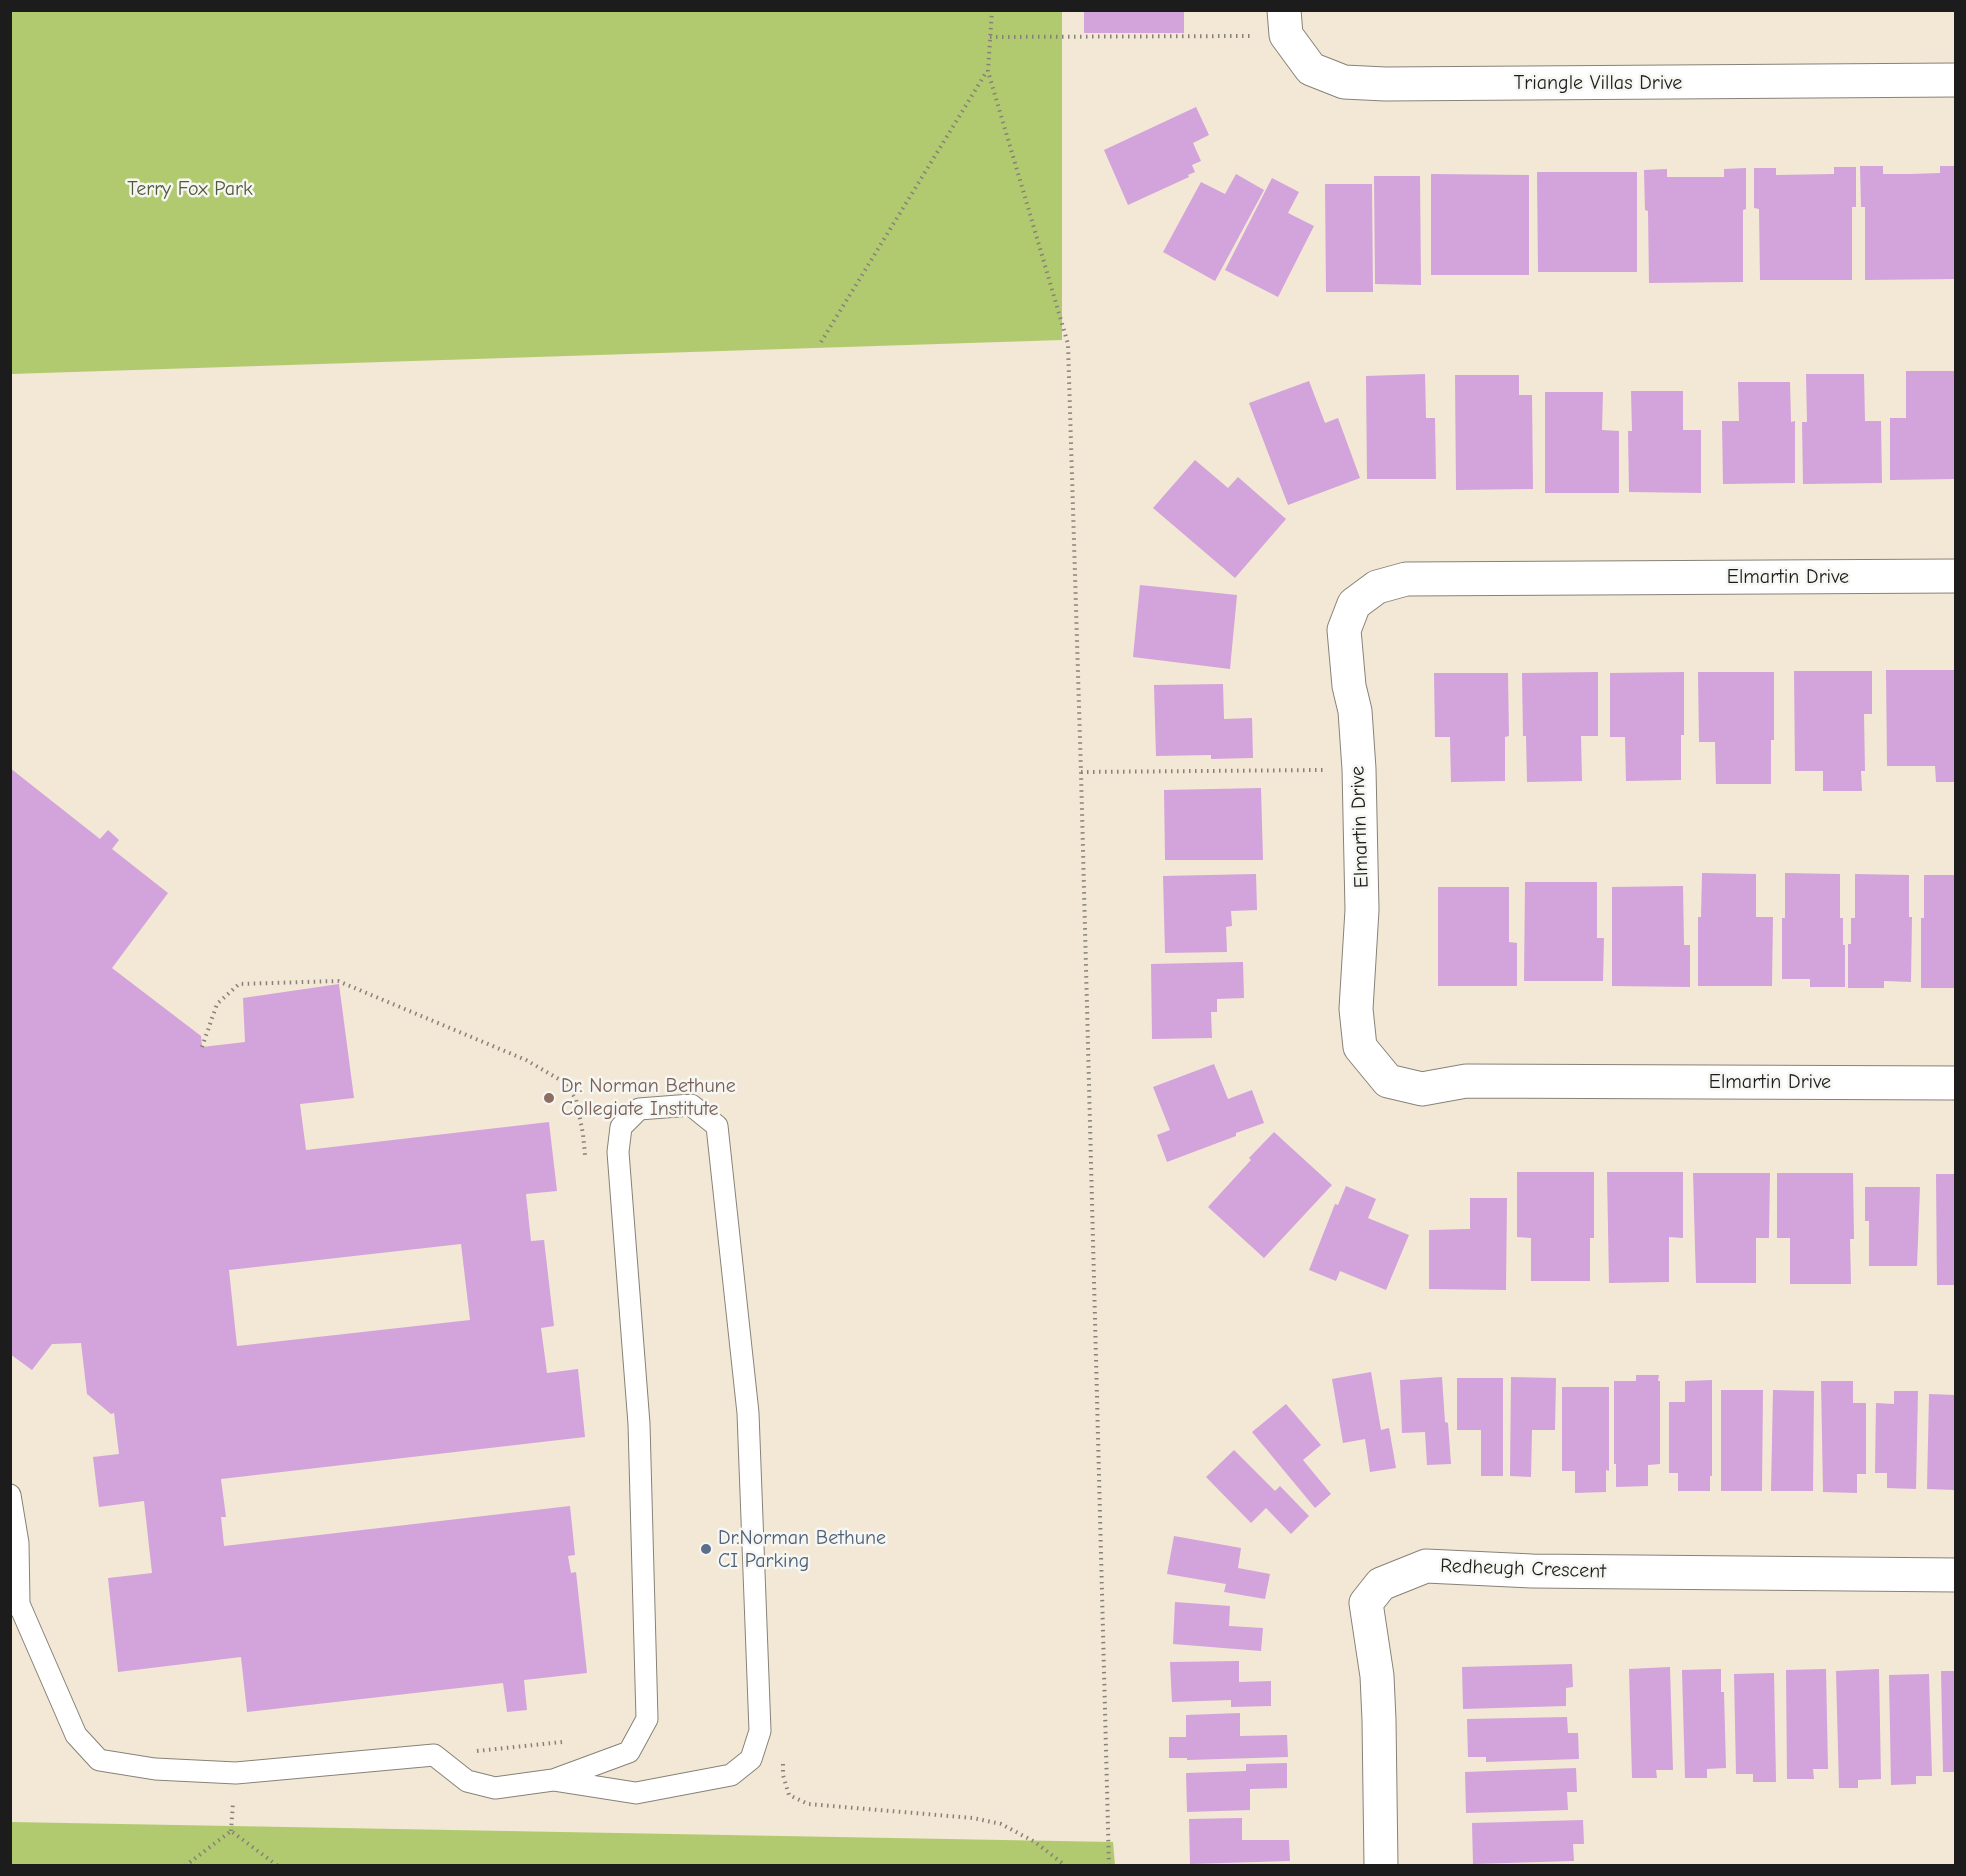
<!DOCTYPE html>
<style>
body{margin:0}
#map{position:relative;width:1966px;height:1876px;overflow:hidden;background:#f2e8d5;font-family:"Comic Neue",sans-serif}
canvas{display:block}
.frame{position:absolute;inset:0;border:12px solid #1c1c1c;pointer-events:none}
</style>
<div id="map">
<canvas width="1966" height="1876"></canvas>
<div class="frame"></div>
</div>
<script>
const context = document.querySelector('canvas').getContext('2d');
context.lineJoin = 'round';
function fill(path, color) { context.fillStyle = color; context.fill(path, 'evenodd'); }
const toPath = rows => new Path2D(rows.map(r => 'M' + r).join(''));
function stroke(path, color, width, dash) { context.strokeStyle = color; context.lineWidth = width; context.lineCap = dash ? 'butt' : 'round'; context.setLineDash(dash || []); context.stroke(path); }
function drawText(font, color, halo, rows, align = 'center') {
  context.font = font + ' "Comic Neue",sans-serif'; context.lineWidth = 5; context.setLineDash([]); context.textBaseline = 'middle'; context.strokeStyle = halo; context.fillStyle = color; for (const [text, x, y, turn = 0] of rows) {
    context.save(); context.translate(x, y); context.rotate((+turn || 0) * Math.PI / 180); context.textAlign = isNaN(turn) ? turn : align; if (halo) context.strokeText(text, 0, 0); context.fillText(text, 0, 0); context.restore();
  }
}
fill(toPath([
 [10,11,1062,11,1062,340,11,374],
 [11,1822,1113,1842,1115,1865,11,1866]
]), '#b2ca6f');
fill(toPath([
 [1084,10,1184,10,1184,33,1084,33],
 [1196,107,1209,135,1193,143,1201,161,1192,165,1195,172,1188,175,1189,177,1128,205,1104,150],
 [1860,166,1883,166,1883,174,1911,174,1940,173,1940,166,1956,166,1956,279,1865,280,1865,207,1861,207],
 [1834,167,1856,167,1856,207,1852,207,1852,280,1760,280,1759,209,1754,208,1754,168,1776,168,1776,175,1834,174],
 [1746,168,1746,209,1743,210,1743,282,1649,283,1648,211,1645,210,1644,170,1667,169,1667,177,1724,177,1724,169],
 [1537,172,1637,172,1637,272,1538,272],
 [1236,174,1264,190,1215,281,1163,252,1201,182,1225,194],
 [1431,174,1529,175,1529,275,1431,275],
 [1374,176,1420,176,1421,285,1375,284],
 [1272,178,1299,192,1288,213,1314,226,1278,297,1225,270],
 [1325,184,1372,184,1373,292,1326,292],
 [1906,371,1956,371,1956,479,1890,480,1890,418,1906,418],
 [1425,374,1426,418,1435,418,1436,479,1367,479,1366,376],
 [1806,374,1864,374,1865,421,1881,421,1882,483,1803,484,1802,422,1807,422],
 [1455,375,1519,375,1519,395,1532,395,1533,489,1456,490],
 [1309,381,1325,423,1338,418,1360,478,1288,505,1249,403],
 [1738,382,1790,382,1791,422,1795,421,1795,483,1723,484,1722,421,1739,421],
 [1631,391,1683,391,1683,430,1701,430,1701,493,1629,492,1628,431,1632,431],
 [1545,392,1603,392,1602,430,1619,431,1619,493,1545,493],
 [1195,460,1228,488,1238,477,1286,519,1235,578,1153,508],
 [1140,585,1237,595,1230,669,1133,657],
 [1886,670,1956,670,1956,782,1936,782,1935,766,1887,766],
 [1794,671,1872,671,1872,714,1864,714,1865,771,1861,771,1862,791,1823,791,1823,771,1795,771],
 [1598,672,1598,736,1581,736,1582,781,1527,782,1526,736,1523,736,1522,673],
 [1684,672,1684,735,1681,735,1681,780,1626,781,1625,737,1610,737,1610,673],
 [1698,672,1774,672,1774,740,1771,740,1771,784,1716,784,1715,742,1699,742],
 [1434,673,1508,673,1509,736,1505,737,1505,781,1451,782,1450,737,1435,737],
 [1223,684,1224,719,1252,718,1253,758,1211,759,1211,755,1156,756,1154,685],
 [10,768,100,839,108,830,119,840,112,849,168,893,112,968,201,1036,202,1047,245,1042,243,998,339,984,354,1098,300,1104,306,1150,549,1122,557,1191,526,1194,531,1241,544,1240,554,1326,541,1328,547,1373,578,1369,585,1437,221,1479,226,1517,221,1517,224,1546,570,1506,575,1555,568,1556,571,1573,576,1572,587,1673,524,1680,527,1710,507,1712,503,1683,247,1712,241,1657,118,1672,108,1578,152,1573,144,1501,99,1507,93,1457,119,1454,114,1413,111,1414,87,1394,81,1343,52,1344,32,1370,10,1354],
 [461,1244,470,1320,237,1346,229,1270],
 [1261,788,1263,860,1165,860,1164,790],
 [1702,873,1756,874,1756,917,1773,917,1772,986,1698,986,1698,917,1701,917],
 [1785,873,1840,874,1840,918,1843,918,1843,945,1845,945,1845,987,1810,987,1810,979,1782,979,1782,918,1785,918],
 [1256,874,1257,910,1231,911,1232,926,1226,927,1227,952,1165,953,1163,876],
 [1855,874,1909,875,1909,917,1912,917,1911,982,1884,981,1884,988,1848,988,1848,944,1851,944,1851,918,1855,918],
 [1924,875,1956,875,1956,988,1921,988,1921,918,1924,918],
 [1525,882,1597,882,1597,938,1604,938,1603,981,1524,981],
 [1683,886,1684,945,1690,945,1690,987,1612,986,1612,887],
 [1438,887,1509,887,1509,942,1517,943,1517,986,1438,986],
 [1243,962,1244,998,1217,999,1217,1012,1211,1012,1212,1038,1152,1039,1151,964],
 [1214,1064,1228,1099,1252,1090,1264,1123,1236,1133,1236,1136,1167,1162,1157,1135,1170,1130,1153,1087],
 [1274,1132,1332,1185,1264,1258,1208,1207,1251,1160,1249,1158],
 [1517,1172,1594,1172,1594,1238,1590,1238,1590,1281,1531,1281,1531,1238,1517,1237],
 [1607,1172,1683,1172,1683,1238,1669,1237,1669,1282,1609,1283],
 [1693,1173,1770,1173,1769,1238,1756,1238,1756,1283,1696,1283],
 [1777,1173,1853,1173,1854,1239,1850,1239,1851,1284,1790,1284,1790,1238,1777,1238],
 [1936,1174,1956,1174,1956,1285,1937,1285],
 [1346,1186,1376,1199,1368,1218,1409,1235,1386,1290,1340,1271,1336,1281,1309,1270,1335,1204,1338,1205],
 [1865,1187,1920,1187,1917,1266,1869,1266,1869,1221,1865,1221],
 [1470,1198,1507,1198,1506,1290,1429,1289,1429,1230,1470,1229],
 [1371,1372,1381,1430,1389,1428,1396,1468,1370,1472,1365,1439,1343,1443,1332,1379],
 [1636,1375,1659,1375,1658,1381,1660,1381,1660,1464,1648,1465,1648,1486,1616,1487,1616,1464,1614,1464,1614,1381,1636,1381],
 [1442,1377,1445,1422,1448,1423,1451,1464,1427,1465,1425,1432,1402,1433,1400,1380],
 [1511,1377,1556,1378,1555,1430,1532,1430,1531,1477,1510,1476],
 [1457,1378,1503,1378,1503,1476,1481,1476,1481,1430,1457,1430],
 [1712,1380,1712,1476,1710,1476,1710,1491,1678,1491,1678,1473,1669,1473,1669,1402,1685,1402,1685,1381],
 [1821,1381,1853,1381,1853,1403,1866,1403,1866,1474,1857,1474,1857,1493,1823,1492],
 [1562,1387,1609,1387,1609,1471,1606,1470,1606,1492,1575,1493,1575,1471,1562,1471],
 [1721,1390,1763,1390,1762,1491,1721,1491],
 [1773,1390,1814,1391,1813,1491,1771,1491],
 [1894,1391,1918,1391,1916,1489,1887,1488,1887,1473,1875,1473,1876,1403,1894,1404],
 [1929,1394,1956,1395,1956,1490,1927,1489],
 [1286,1404,1321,1445,1303,1460,1331,1494,1315,1508,1252,1432],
 [1234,1450,1275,1491,1280,1486,1309,1516,1291,1534,1266,1508,1251,1523,1206,1477],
 [1174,1536,1241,1548,1238,1568,1270,1574,1265,1599,1224,1592,1226,1584,1167,1574],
 [1175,1602,1230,1606,1229,1626,1263,1628,1261,1651,1173,1644],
 [1239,1661,1239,1682,1271,1681,1271,1706,1231,1707,1231,1700,1172,1702,1170,1662],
 [1572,1664,1573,1687,1566,1688,1566,1706,1463,1709,1462,1667],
 [1670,1667,1673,1770,1656,1770,1657,1778,1632,1778,1629,1669],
 [1721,1669,1721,1692,1724,1692,1726,1768,1707,1769,1707,1778,1685,1778,1682,1670],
 [1826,1669,1828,1769,1813,1769,1814,1779,1787,1779,1786,1670],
 [1879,1669,1881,1779,1858,1780,1858,1788,1839,1788,1836,1671],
 [1941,1671,1956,1671,1956,1772,1943,1772],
 [1774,1673,1776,1782,1753,1782,1753,1774,1736,1774,1734,1674],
 [1929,1674,1932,1776,1916,1776,1916,1784,1891,1785,1889,1675],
 [1240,1713,1240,1736,1287,1735,1288,1757,1187,1760,1187,1758,1169,1758,1169,1737,1186,1737,1186,1715],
 [1567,1717,1568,1733,1578,1733,1579,1759,1486,1762,1486,1757,1468,1757,1467,1719],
 [1287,1763,1287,1788,1250,1789,1250,1810,1187,1812,1186,1773,1246,1771,1246,1764],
 [1576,1768,1577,1792,1567,1792,1568,1810,1466,1813,1465,1772],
 [1242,1818,1242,1840,1289,1840,1290,1861,1190,1864,1189,1819],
 [1583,1820,1584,1844,1573,1844,1574,1861,1473,1864,1472,1823]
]), '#d3a3db');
const service = toPath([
 [691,1105,717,1126,748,1413,760,1731,751,1759,731,1775,636,1793,553,1780,629,1752,647,1719,639,1424,618,1152,621,1127,639,1109,691,1105],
 [10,1495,18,1543,19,1604,10,1605],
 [19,1604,76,1735,99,1760,155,1769,236,1773,434,1755,467,1781,495,1788,553,1780]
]);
const minor = toPath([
 [1284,10,1286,35,1311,69,1344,82,1385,84,1956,80],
 [1956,576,1406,579,1377,587,1354,604,1344,630,1349,686,1355,711,1359,769,1362,910,1356,1009,1360,1047,1388,1081,1422,1089,1466,1081,1956,1083],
 [1381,1866,1379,1720,1377,1676,1366,1603,1381,1584,1426,1566,1532,1571,1956,1575]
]);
stroke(service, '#878278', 23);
stroke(minor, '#878278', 35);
stroke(toPath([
 [992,10,988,71,1068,344,1081,772,1109,1866],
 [990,37,1250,36],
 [821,342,987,71],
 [1081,772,1323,770],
 [202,1047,217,1004,239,984,338,981,526,1060,564,1082,576,1099,583,1134,585,1155],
 [477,1751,562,1742],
 [783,1764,783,1775,789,1795,808,1804,973,1818,1001,1824,1035,1842,1066,1866],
 [231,1831,233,1802],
 [185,1866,231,1831,278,1866]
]), '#878278', 4, [1.5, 4.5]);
stroke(service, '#fff', 21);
stroke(minor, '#fff', 33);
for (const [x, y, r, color] of [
 [549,1098,6,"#8d6e63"],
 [706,1549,6,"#5c6f8a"]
]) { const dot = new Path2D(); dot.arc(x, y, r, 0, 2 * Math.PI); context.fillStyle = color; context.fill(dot); stroke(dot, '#f6f6f2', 2); }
drawText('20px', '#1c1c1c', '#f6f6f2', [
 ["Triangle Villas Drive",1598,83],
 ["Elmartin Drive",1788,577],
 ["Elmartin Drive",1360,827,-92],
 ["Elmartin Drive",1770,1082],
 ["Redheugh Crescent",1523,1569,2]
]);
drawText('20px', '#505939', '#f6f6f2', [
 ["Terry Fox Park",190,189]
]);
drawText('20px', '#785e54', '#f6f6f2', [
 ["Dr. Norman Bethune",561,1086],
 ["Collegiate Institute",561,1109]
], 'left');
drawText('20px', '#4e5e75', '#f6f6f2', [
 ["Dr.Norman Bethune",718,1538],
 ["CI Parking",718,1561]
], 'left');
</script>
